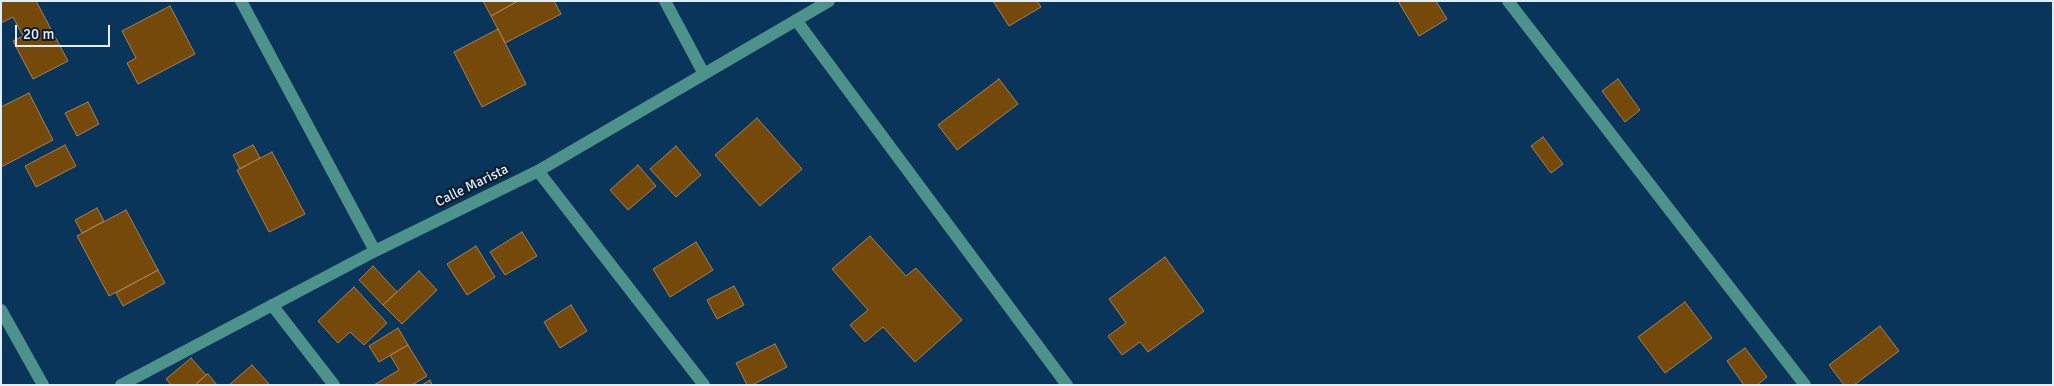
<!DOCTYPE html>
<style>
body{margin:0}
#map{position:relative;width:2054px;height:386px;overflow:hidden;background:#09355a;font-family:Signika,sans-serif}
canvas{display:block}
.frame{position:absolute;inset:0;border:2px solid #e0edfb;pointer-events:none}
.scale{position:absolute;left:15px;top:25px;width:95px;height:22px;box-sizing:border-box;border:2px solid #e0edfb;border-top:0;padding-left:6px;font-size:15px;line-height:18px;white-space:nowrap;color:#e0edfb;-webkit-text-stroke:4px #0b1c2d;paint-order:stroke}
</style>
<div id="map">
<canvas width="2054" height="386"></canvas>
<div class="frame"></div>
<div class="scale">20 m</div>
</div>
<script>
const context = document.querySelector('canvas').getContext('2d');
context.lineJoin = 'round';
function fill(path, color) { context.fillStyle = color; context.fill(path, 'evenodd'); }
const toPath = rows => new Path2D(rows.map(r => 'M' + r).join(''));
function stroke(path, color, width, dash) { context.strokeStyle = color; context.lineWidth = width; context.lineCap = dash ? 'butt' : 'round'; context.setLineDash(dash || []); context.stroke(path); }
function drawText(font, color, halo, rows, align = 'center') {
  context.font = font + ' Signika,sans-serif'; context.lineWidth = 4.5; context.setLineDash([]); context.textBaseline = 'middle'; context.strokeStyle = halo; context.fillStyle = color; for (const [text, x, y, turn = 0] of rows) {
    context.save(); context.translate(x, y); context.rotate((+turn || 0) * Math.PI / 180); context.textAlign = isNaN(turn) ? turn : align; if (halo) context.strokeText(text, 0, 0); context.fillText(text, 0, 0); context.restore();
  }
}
const building = toPath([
 [1,1,36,1,68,61,33,79,13,41,23,36,13,17,1,23,1,1],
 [483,1,518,1,491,16,483,1],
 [518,1,554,1,561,14,505,43,491,16,518,1],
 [993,1,1037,1,1041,7,1009,26,993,1],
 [1398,1,1436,1,1447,19,1419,36,1398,1],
 [170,6,195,54,138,84,127,63,136,58,122,31,170,6],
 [498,29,526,84,482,107,454,52,498,29],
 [999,79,1018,104,957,150,938,125,999,79],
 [1618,79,1640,110,1625,122,1602,91,1618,79],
 [29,93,53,140,1,167,1,107,29,93],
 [88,102,99,124,77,136,65,113,88,102],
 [757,118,802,169,760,206,715,155,757,118],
 [1543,137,1563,164,1551,173,1531,146,1543,137],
 [65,145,76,166,36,187,25,166,65,145],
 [253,145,260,158,240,169,233,155,253,145],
 [676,146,701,175,676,197,650,169,676,146],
 [272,152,305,214,269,232,237,170,272,152],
 [638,165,656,186,628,210,610,190,638,165],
 [97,208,104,221,82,233,75,220,97,208],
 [126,210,158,270,109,296,77,236,126,210],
 [522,232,537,256,505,275,490,252,522,232],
 [870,236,906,276,916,268,962,320,915,362,883,327,865,342,850,325,868,310,832,269,870,236],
 [696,242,713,270,670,297,653,269,696,242],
 [476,246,495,277,467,295,447,264,476,246],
 [1165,257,1204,311,1148,352,1140,342,1122,355,1108,336,1126,323,1109,299,1165,257],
 [373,266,397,292,383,305,359,280,373,266],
 [158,270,165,283,123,306,116,293,158,270],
 [419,271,437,290,402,324,383,305,419,271],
 [734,286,744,305,717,319,707,300,734,286],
 [354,287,387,323,364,345,350,332,338,343,318,321,354,287],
 [1685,302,1712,338,1665,373,1638,337,1685,302],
 [571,305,587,331,560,348,544,322,571,305],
 [1880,326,1899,351,1854,385,1844,385,1829,365,1880,326],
 [398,328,408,345,379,362,369,346,398,328],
 [775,344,787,367,752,385,747,385,736,363,775,344],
 [408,345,427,376,412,385,374,385,399,370,390,355,408,345],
 [1745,348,1767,377,1757,385,1744,385,1727,361,1745,348],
 [191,358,206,375,195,385,171,385,166,379,191,358],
 [252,365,270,385,229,385,252,365],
 [208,374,217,385,195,385,206,375,208,374],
 [430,380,432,385,422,385,430,380]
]);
fill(building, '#754909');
stroke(building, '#aa8153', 1);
stroke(toPath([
 [241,1,375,251],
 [665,1,704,74],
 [1508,1,1805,385],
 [796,20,1067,385],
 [538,171,704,385],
 [272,305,334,385],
 [1,310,43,385],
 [121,385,375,251,538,171,829,1]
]), '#4e928c', 12);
drawText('14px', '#e0edfb', '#0b1c2d', [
 ["Calle Marista",472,186,-26]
]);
</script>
